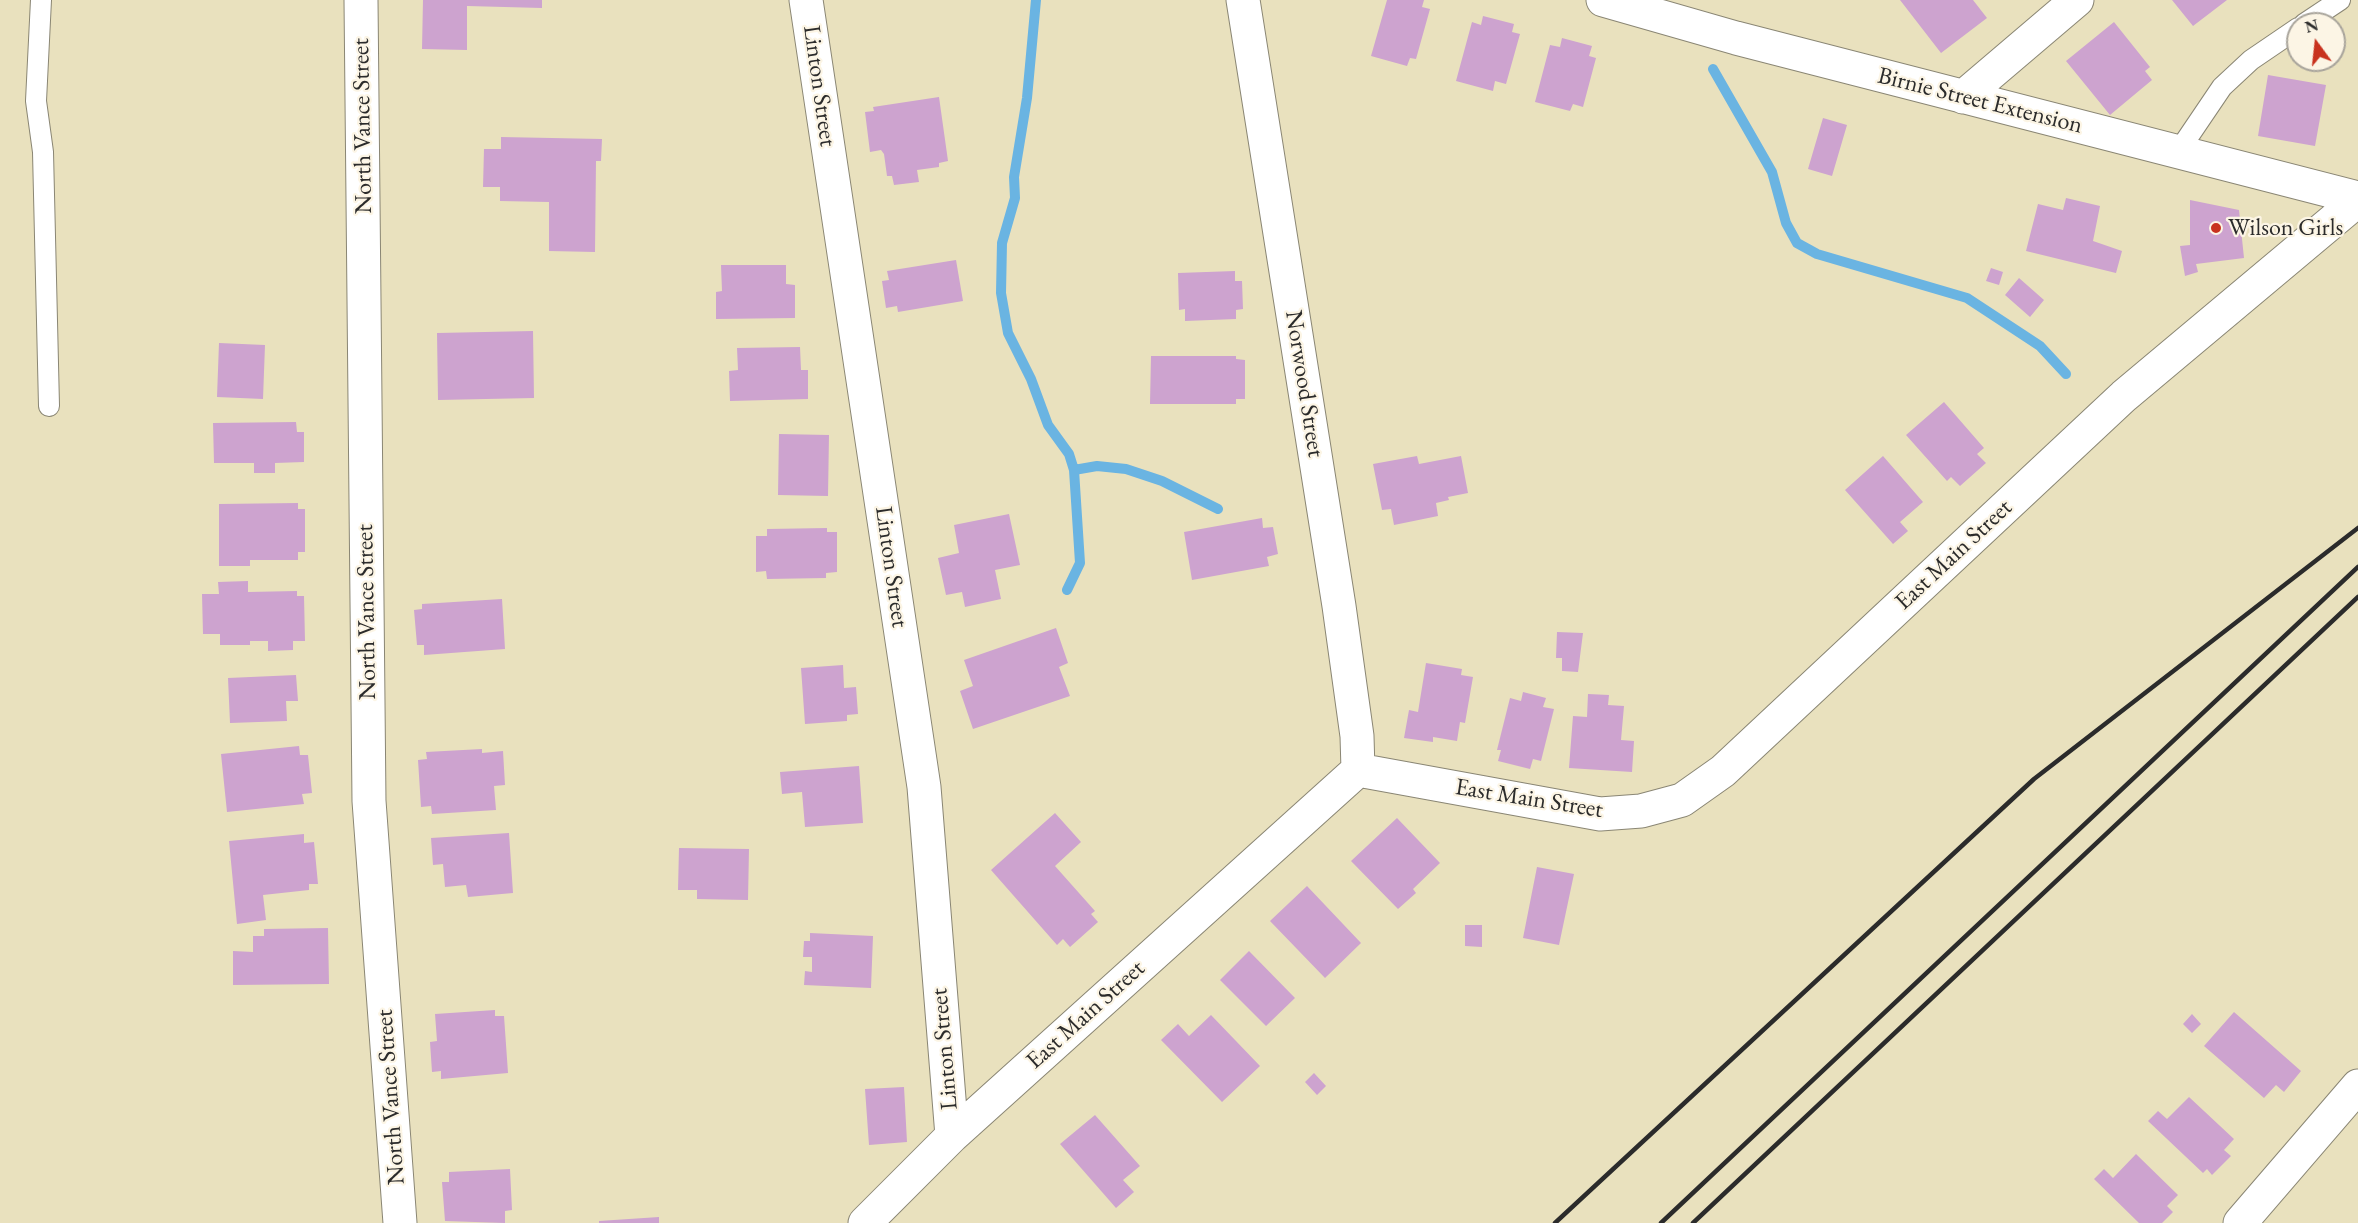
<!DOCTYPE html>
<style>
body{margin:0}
#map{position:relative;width:2358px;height:1223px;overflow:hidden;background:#e9e1be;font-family:"EB Garamond",serif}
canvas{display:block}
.north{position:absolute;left:2286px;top:12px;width:60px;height:60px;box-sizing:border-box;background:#fcf5e5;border:2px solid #a8a49b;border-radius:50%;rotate:345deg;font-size:16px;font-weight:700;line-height:24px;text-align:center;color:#2b2b2b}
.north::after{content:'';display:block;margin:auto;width:21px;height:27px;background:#c8321e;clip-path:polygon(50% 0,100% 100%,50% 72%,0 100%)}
</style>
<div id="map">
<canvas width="2358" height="1223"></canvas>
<div class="north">N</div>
</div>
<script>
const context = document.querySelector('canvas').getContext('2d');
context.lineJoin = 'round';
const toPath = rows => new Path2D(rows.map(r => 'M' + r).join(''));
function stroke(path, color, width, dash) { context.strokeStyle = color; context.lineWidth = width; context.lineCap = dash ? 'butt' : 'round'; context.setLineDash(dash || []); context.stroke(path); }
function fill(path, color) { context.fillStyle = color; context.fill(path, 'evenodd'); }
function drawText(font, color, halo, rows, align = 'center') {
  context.font = font + ' "EB Garamond",serif'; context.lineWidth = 4.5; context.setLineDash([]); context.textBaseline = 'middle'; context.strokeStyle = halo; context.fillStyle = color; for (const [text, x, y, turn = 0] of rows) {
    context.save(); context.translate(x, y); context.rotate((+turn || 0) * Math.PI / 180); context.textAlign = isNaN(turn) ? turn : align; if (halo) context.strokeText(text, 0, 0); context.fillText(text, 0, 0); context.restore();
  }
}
stroke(toPath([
 [1036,0,1027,98,1014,177,1015,198,1002,243,1001,293,1008,333,1031,379,1048,425,1069,454,1074,470,1080,563,1067,590],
 [1713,69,1772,172,1786,223,1797,243,1817,254,1967,298,2040,346,2066,374],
 [1074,470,1097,466,1126,469,1162,481,1218,509]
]), '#6ab4e2', 10);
fill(toPath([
 [423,0,542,0,542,8,467,6,467,50,422,49],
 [1387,0,1424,0,1422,7,1430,9,1416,59,1410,58,1407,66,1371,56],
 [1900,0,1973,0,1987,18,1941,53],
 [2172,0,2227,0,2193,26],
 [1483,16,1514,24,1512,32,1520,34,1506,84,1495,81,1493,91,1456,81,1472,22,1481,25],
 [2114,22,2150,67,2145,71,2152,80,2110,115,2066,61],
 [1562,38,1592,46,1589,56,1596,58,1583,107,1573,104,1570,111,1535,102,1550,45,1560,47],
 [2268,75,2326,85,2315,146,2258,136],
 [939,97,948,161,939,163,939,167,917,170,919,182,894,185,892,176,887,176,884,154,881,150,870,152,865,112,874,111,873,107],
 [1823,118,1847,125,1832,176,1808,169],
 [501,137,602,139,601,161,596,161,595,252,549,251,549,202,500,201,500,187,483,187,484,149,501,149],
 [2066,198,2100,206,2093,241,2122,251,2116,273,2026,251,2038,204,2063,210],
 [2190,200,2239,210,2244,258,2196,264,2198,272,2185,276,2180,246,2190,245],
 [956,260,963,301,898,312,897,306,886,308,882,281,889,280,887,271],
 [721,265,786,265,786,284,795,285,795,318,716,319,716,292,722,291],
 [1991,268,2003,272,1999,285,1986,281],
 [1235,271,1235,281,1242,281,1243,309,1236,310,1236,319,1185,321,1185,309,1179,310,1178,273],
 [2019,278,2044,300,2030,317,2005,295],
 [533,331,534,398,438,400,437,333],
 [219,343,265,345,263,399,217,397],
 [800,347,801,370,808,370,808,399,730,401,729,371,738,370,737,348],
 [1151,356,1236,356,1236,359,1245,360,1245,399,1236,399,1236,404,1150,404],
 [1944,402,1984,448,1977,454,1986,463,1960,486,1951,477,1947,481,1906,435],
 [296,422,297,432,304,432,304,462,275,463,275,473,254,473,254,463,214,463,213,423],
 [779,434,829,435,828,496,778,495],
 [1417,456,1419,464,1461,456,1468,493,1448,497,1449,500,1436,503,1438,516,1394,525,1391,509,1382,510,1373,464],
 [1883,456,1923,502,1900,522,1908,531,1893,544,1845,490],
 [298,503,298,509,305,509,305,552,298,552,298,560,250,560,250,566,219,566,219,504],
 [1009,514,1020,565,995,570,1001,599,965,607,962,592,946,595,938,558,959,553,954,525],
 [1262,518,1263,528,1273,527,1278,554,1267,557,1269,566,1192,580,1184,532],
 [827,528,827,532,837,532,837,572,826,573,826,578,767,579,766,571,756,572,756,536,767,536,767,529],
 [248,581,248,592,297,591,297,596,304,596,305,641,293,641,293,650,268,651,268,641,250,641,250,645,220,645,220,634,203,634,202,594,219,594,218,582],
 [502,599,505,649,424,655,424,645,417,645,414,610,422,609,422,604],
 [1056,628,1068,663,1059,667,1070,696,973,729,960,691,973,686,964,660],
 [1557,632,1583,633,1578,672,1562,671,1562,658,1556,658],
 [1426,663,1462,669,1461,675,1473,677,1465,723,1460,722,1457,741,1433,737,1433,742,1404,738,1409,710,1418,712],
 [843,665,844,688,856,687,858,714,847,715,847,721,805,724,801,668],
 [296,675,298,701,286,701,287,721,230,723,228,678],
 [1523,692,1546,698,1543,707,1554,709,1541,761,1533,759,1530,769,1498,761,1501,750,1497,750,1510,698,1521,701],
 [1588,694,1609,695,1608,705,1624,706,1621,740,1634,741,1632,772,1569,768,1573,716,1587,717],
 [299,746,300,755,308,755,312,793,302,794,304,804,227,812,221,754],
 [482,749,482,753,503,751,505,785,494,786,496,810,432,814,431,806,421,807,418,760,427,759,426,752],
 [859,766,863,823,805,827,802,792,782,794,780,772],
 [1055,813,1081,842,1055,866,1095,911,1091,914,1098,922,1070,947,1063,939,1057,945,991,870],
 [1397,818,1440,863,1413,889,1416,893,1398,909,1351,861],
 [509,833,513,893,468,897,466,885,445,887,443,864,433,865,431,838],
 [304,834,304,843,314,842,318,884,309,884,309,890,263,895,266,920,237,924,229,841],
 [679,848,749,849,748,900,697,899,697,890,678,890],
 [1537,867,1574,874,1559,945,1523,938],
 [1307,886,1361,943,1325,978,1270,921],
 [1465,925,1482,925,1482,947,1465,946],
 [328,928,329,984,233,985,233,951,253,952,253,936,264,936,264,929],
 [810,933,873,936,871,988,804,985,805,971,812,972,812,957,803,957,804,941,810,941],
 [1249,951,1295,998,1266,1026,1220,980],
 [495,1010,495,1016,504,1016,508,1073,441,1079,441,1071,432,1072,430,1042,437,1041,435,1014],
 [2234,1012,2301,1071,2284,1092,2276,1085,2264,1098,2204,1046],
 [2192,1014,2201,1024,2192,1033,2183,1024],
 [1211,1015,1260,1066,1222,1102,1161,1040,1178,1024,1189,1036],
 [1314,1073,1326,1086,1317,1095,1305,1082],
 [904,1087,907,1142,869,1145,865,1089],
 [2189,1097,2234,1139,2224,1150,2231,1156,2212,1175,2207,1169,2203,1173,2148,1121,2158,1111,2167,1119],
 [1095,1115,1140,1166,1123,1180,1134,1192,1116,1208,1060,1144],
 [2136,1154,2178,1195,2167,1206,2173,1212,2162,1223,2139,1223,2094,1179,2104,1169,2113,1178],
 [510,1169,512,1210,505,1211,505,1223,445,1221,442,1182,449,1182,449,1172],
 [659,1217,659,1223,599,1223,599,1221]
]), '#cda3cf');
const service = toPath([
 [41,0,36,101,43,152,49,406],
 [2304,24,2340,0],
 [2178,152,2222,87,2251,60,2298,28]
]);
const minor = toPath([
 [361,0,369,801,400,1223],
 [806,0,924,787,952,1136],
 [1243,0,1339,606,1357,736,1358,770],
 [1603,0,1736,38,2358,198],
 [1963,97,2077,0],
 [865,1223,952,1136,1358,770,1600,814,1641,811,1682,800,1723,771,2124,396,2358,200],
 [2240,1223,2358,1086]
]);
stroke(service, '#8a8674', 22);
stroke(minor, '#8a8674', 35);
stroke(service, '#fff', 20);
stroke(minor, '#fff', 33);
stroke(toPath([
 [1555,1223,2034,779,2358,528],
 [1661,1223,2358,567],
 [1693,1223,2358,597]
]), '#2b2b2b', 4.5);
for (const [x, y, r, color] of [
 [2216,228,6,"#c8321e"]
]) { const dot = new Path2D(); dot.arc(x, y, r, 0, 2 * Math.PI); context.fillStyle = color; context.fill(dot); stroke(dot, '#fcf5e5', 2); }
drawText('24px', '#2b2b2b', '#fcf5e5', [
 ["Linton Street",819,86,82],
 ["Birnie Street Extension",1980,101,14],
 ["North Vance Street",363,126,-91],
 ["Norwood Street",1304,384,81],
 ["East Main Street",1954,555,-43],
 ["Linton Street",891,567,82],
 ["North Vance Street",367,612,-91],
 ["East Main Street",1529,799,9],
 ["East Main Street",1086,1015,-42],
 ["Linton Street",945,1049,-95],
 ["North Vance Street",391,1097,-94]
]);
drawText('24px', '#2b2b2b', '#fcf5e5', [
 ["Wilson Girls",2228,228]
], 'left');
</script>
